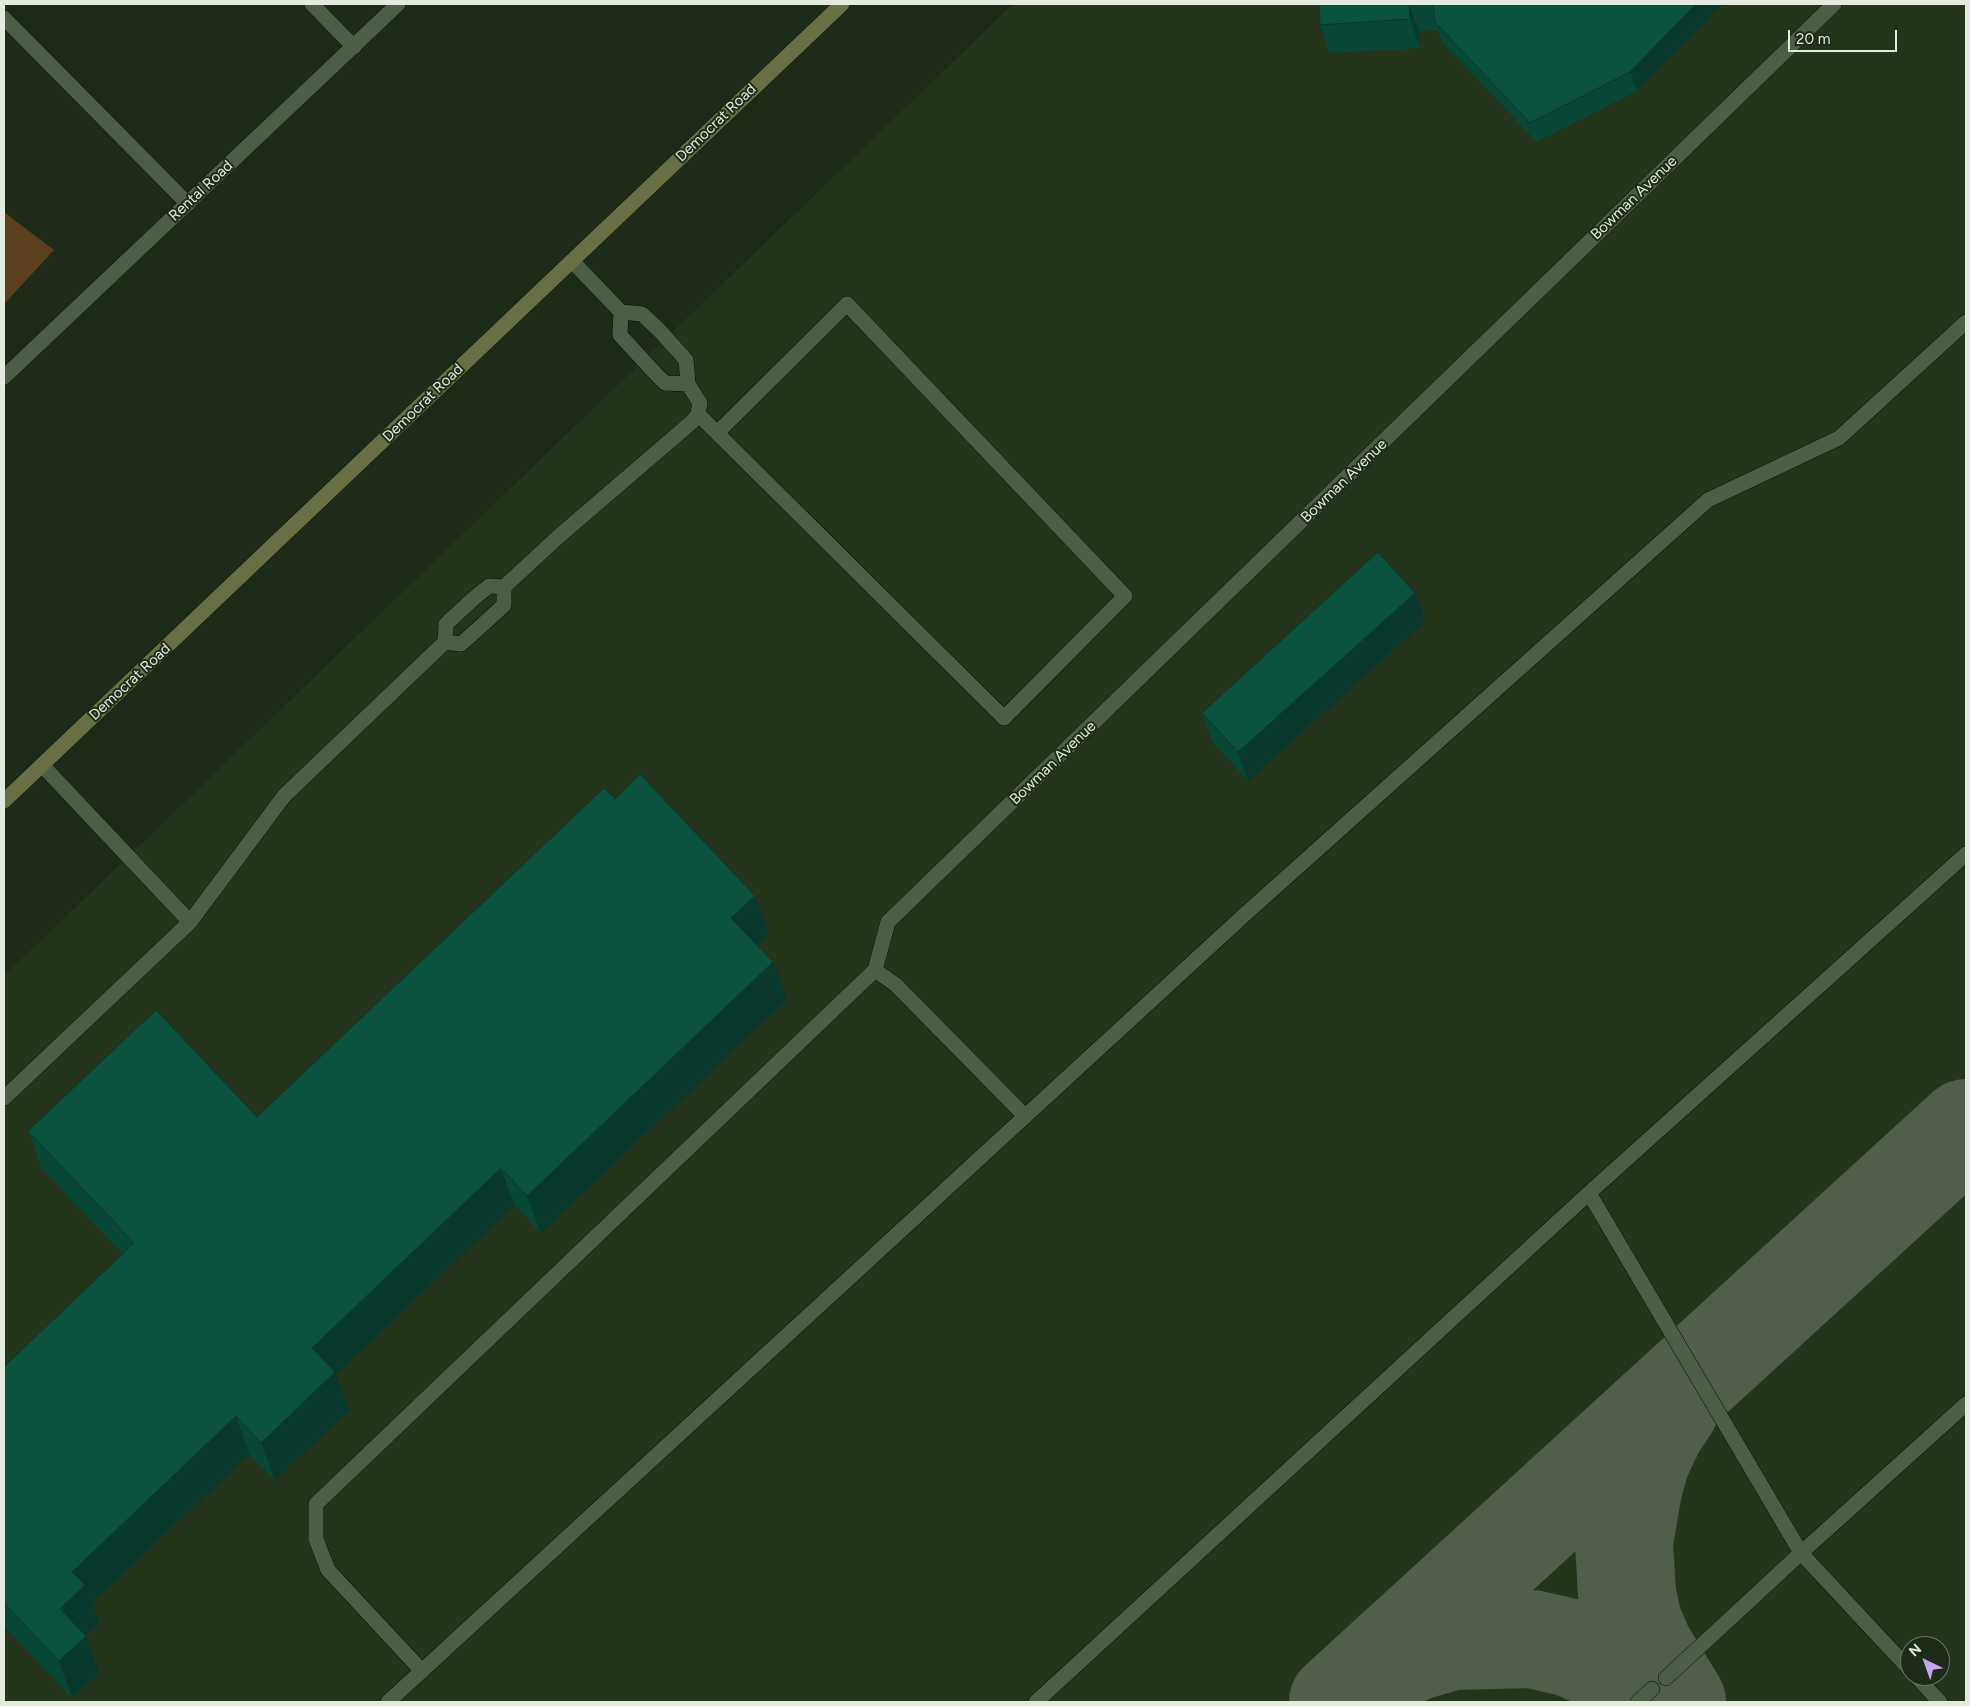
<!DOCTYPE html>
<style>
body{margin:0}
#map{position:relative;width:1970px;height:1706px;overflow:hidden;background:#1d2b18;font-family:Figtree,sans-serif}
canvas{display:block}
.frame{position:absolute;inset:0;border:5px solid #e2ebde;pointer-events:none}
.north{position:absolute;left:1900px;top:1636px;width:50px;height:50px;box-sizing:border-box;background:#1d2b18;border:1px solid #6c7867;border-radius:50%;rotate:318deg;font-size:14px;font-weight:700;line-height:20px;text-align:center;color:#e2ebde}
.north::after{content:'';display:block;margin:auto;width:18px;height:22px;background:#c7a6f0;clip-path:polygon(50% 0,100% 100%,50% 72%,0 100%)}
.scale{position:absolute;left:1788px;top:30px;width:109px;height:22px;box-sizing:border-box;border:2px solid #e2ebde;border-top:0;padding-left:6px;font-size:15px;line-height:18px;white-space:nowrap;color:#e2ebde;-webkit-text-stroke:4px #1d2b18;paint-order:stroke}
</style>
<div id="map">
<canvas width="1970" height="1706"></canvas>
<div class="frame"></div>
<div class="north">N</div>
<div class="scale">20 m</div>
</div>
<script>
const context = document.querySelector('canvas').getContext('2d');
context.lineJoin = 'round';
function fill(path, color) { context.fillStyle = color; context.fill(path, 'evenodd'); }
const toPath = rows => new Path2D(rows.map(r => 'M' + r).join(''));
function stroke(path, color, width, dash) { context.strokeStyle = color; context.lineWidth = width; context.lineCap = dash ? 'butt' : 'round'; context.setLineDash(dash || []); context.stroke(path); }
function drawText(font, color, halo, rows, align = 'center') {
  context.font = font + ' Figtree,sans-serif'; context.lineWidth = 4; context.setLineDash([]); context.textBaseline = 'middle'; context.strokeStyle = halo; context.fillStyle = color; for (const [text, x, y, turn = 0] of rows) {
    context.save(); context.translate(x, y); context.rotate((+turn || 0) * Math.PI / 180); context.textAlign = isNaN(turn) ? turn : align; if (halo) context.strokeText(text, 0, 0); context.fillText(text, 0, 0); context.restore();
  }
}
fill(toPath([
 [1013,4,1966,4,1966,1702,4,1702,4,976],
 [1910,1646,1940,1646,1940,1676,1910,1676]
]), '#24351c');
fill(toPath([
 [4,212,54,250,4,304]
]), '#5c3f1c');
stroke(toPath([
 [1670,1407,1656,1428,1641,1460,1633,1489,1624,1542,1627,1594,1633,1622,1645,1650,1677,1702],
 [1378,1669,1414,1652,1452,1641,1532,1639,1571,1648,1609,1664,1646,1684,1673,1702],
 [1338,1702,1966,1128]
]), '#515e4c', 98);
const lane = toPath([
 [312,4,354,47],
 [4,18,188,204],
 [572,261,621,312,642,314,660,331,686,360,688,384,665,383,654,372,620,335,621,312],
 [698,414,717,433,1004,718,1125,596,847,304,717,433],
 [504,587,504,605,479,628,461,644,445,642,446,624,473,599,489,586,504,587,558,537,693,421,698,414,700,403,688,384],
 [190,922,284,796,445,642],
 [875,970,888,922,1834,4],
 [4,1098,190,922,42,765],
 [1589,1193,1966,854],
 [1910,1670,1801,1553,1966,1404],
 [422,1671,328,1570,316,1539,316,1504,875,970,896,985,1025,1116],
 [1916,1676,1940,1702],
 [388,1702,1242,917,1708,500,1839,438,1966,322],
 [1036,1702,1589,1193,1801,1553,1666,1678],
 [1638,1702,1652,1689]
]);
const street = toPath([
 [4,377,398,4]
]);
const secondary = toPath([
 [4,801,842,4]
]);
stroke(lane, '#071303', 16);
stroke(street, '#071303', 16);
stroke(secondary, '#071303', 16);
stroke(lane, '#4e5d47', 15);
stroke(street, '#4e5d47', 15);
stroke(secondary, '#686f44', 15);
fill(toPath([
 [1319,4,1722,4,1637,91,1537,142,1442,42,1437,30,1419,31,1420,48,1330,53,1320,25],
 [1415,593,1425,621,1248,781,1212,741,1202,713],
 [615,799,755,896,769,933,757,944,787,999,541,1233,514,1205,336,1375,349,1410,275,1480,249,1454,92,1603,99,1622,85,1636,99,1673,72,1698,4,1626,4,1367,123,1254,42,1169,28,1131,257,1117]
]), '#094736');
fill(toPath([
 [1409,4,1419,31,1420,48,1410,19],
 [1696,4,1722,4,1637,91,1630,72],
 [1415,593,1425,621,1248,781,1238,752],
 [755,896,769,933,745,955,731,918],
 [773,962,787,999,541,1233,527,1196],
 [501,1168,514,1205,336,1375,349,1410,275,1480,261,1443,312,1348],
 [236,1416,249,1454,92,1603,99,1622,74,1646,60,1609,72,1572],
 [86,1636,99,1673,72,1698,59,1661]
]), '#08392c');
const building = toPath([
 [1319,4,1409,4,1410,19,1320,25,1319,4],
 [1433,4,1696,4,1630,72,1530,123,1435,22,1433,4],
 [1378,552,1415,593,1238,752,1202,713,1378,552],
 [640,774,755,896,731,918,773,962,527,1196,501,1168,312,1348,335,1372,261,1443,236,1416,72,1572,85,1585,60,1609,86,1636,59,1661,4,1603,4,1367,134,1243,28,1131,156,1010,257,1117,604,788,615,799,640,774]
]);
fill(building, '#0b523f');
stroke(building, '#08392c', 1);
drawText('15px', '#e2ebde', '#1d2b18', [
 ["Democrat Road",716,123,-44],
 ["Rental Road",201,191,-43],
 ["Bowman Avenue",1634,198,-44],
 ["Democrat Road",423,403,-44],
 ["Bowman Avenue",1344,481,-44],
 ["Democrat Road",130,682,-43],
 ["Bowman Avenue",1053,763,-44]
]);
</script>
